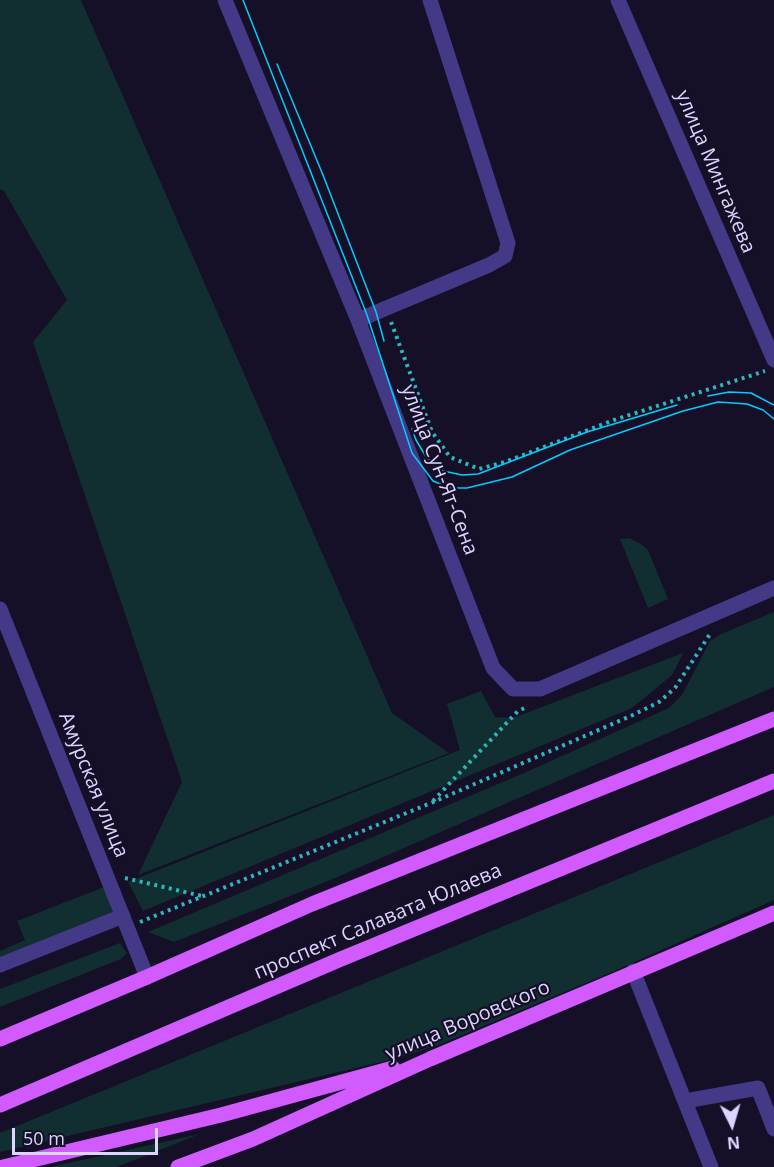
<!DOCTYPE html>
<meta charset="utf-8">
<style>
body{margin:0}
#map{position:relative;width:774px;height:1167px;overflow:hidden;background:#150f27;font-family:"Open Sans",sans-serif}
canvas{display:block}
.north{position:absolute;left:702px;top:1095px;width:60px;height:60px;-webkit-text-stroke:4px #150f27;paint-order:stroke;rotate:175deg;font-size:16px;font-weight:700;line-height:24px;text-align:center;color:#ddd4ff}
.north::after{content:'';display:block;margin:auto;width:21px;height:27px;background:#ddd4ff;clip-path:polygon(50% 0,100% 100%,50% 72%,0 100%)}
.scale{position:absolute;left:12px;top:1128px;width:146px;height:27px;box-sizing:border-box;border:3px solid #ddd4ff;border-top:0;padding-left:8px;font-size:18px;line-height:21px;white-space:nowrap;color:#ddd4ff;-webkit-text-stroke:4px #150f27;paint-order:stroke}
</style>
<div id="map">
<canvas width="774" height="1167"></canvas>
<div class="north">N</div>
<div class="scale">50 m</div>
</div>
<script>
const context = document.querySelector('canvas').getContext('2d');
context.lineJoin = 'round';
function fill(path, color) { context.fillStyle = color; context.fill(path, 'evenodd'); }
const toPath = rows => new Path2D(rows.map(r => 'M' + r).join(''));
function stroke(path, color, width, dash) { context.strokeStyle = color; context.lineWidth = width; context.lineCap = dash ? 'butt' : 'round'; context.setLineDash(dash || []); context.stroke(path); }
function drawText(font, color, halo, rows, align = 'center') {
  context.font = font + ' "Open Sans",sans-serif'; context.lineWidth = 4.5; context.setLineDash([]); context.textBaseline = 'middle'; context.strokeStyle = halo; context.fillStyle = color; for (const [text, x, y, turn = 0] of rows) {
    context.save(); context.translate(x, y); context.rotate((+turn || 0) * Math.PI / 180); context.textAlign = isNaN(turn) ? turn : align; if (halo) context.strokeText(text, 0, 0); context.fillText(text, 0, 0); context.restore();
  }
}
fill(toPath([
 [0,0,81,0,392,713,449,753,138,875,182,782,33,342,67,300,4,191,0,189],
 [629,538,641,544,648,550,668,599,648,608,620,539],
 [774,612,774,687,328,881,174,942,148,932,524,773,669,708,682,695,710,641,721,634],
 [683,653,672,675,632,708,143,911,128,882,460,750,447,704,481,691,495,717,513,718],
 [774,815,774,900,612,972,436,1046,398,1058,0,1152,0,1133],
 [104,887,116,915,0,960,0,951,25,940,17,921],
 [120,943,127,953,121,959,0,1007,0,989],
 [200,1134,117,1167,51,1167]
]), '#112f31');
stroke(toPath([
 [391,322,432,432,450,457,479,469,505,462,614,420,765,371],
 [433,801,518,711,527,707],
 [125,878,202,896],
 [140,922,431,803,633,715,659,702,675,688,710,634]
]), '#2cb7bb', 4, [3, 4.5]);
stroke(toPath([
 [225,0,358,320,493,668,513,689,540,689,774,588],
 [618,0,774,360],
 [358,320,489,265,505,256,508,243,430,0],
 [0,609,147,977],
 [0,965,123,916],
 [633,971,711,1167],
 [685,1101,758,1088,774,1129]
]), '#433987', 15);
stroke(toPath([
 [0,1039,147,977,312,904,774,719],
 [0,1105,341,959,774,781],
 [3,1167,221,1115,393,1068],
 [178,1167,253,1139,430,1059,774,913]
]), '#d15bff', 15);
stroke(toPath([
 [243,0,367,315,412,453,433,481,450,488,467,488,512,477,570,450,683,411,718,402,747,404,763,410,774,419],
 [277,64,323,175,376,312,384,341],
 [708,396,729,392,751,393,774,405],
 [412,429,416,440,425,455,439,470,462,475,478,474,587,432,677,405]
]), '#00ceff', 1.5);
drawText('20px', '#ddd4ff', '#150f27', [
 ["улица Мингажева",715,172,67],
 ["улица Сун-Ят-Сена",439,470,69],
 ["Амурская улица",93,785,68],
 ["проспект Салавата Юлаева",378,922,-23],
 ["улица Воровского",468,1021,-23]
]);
</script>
